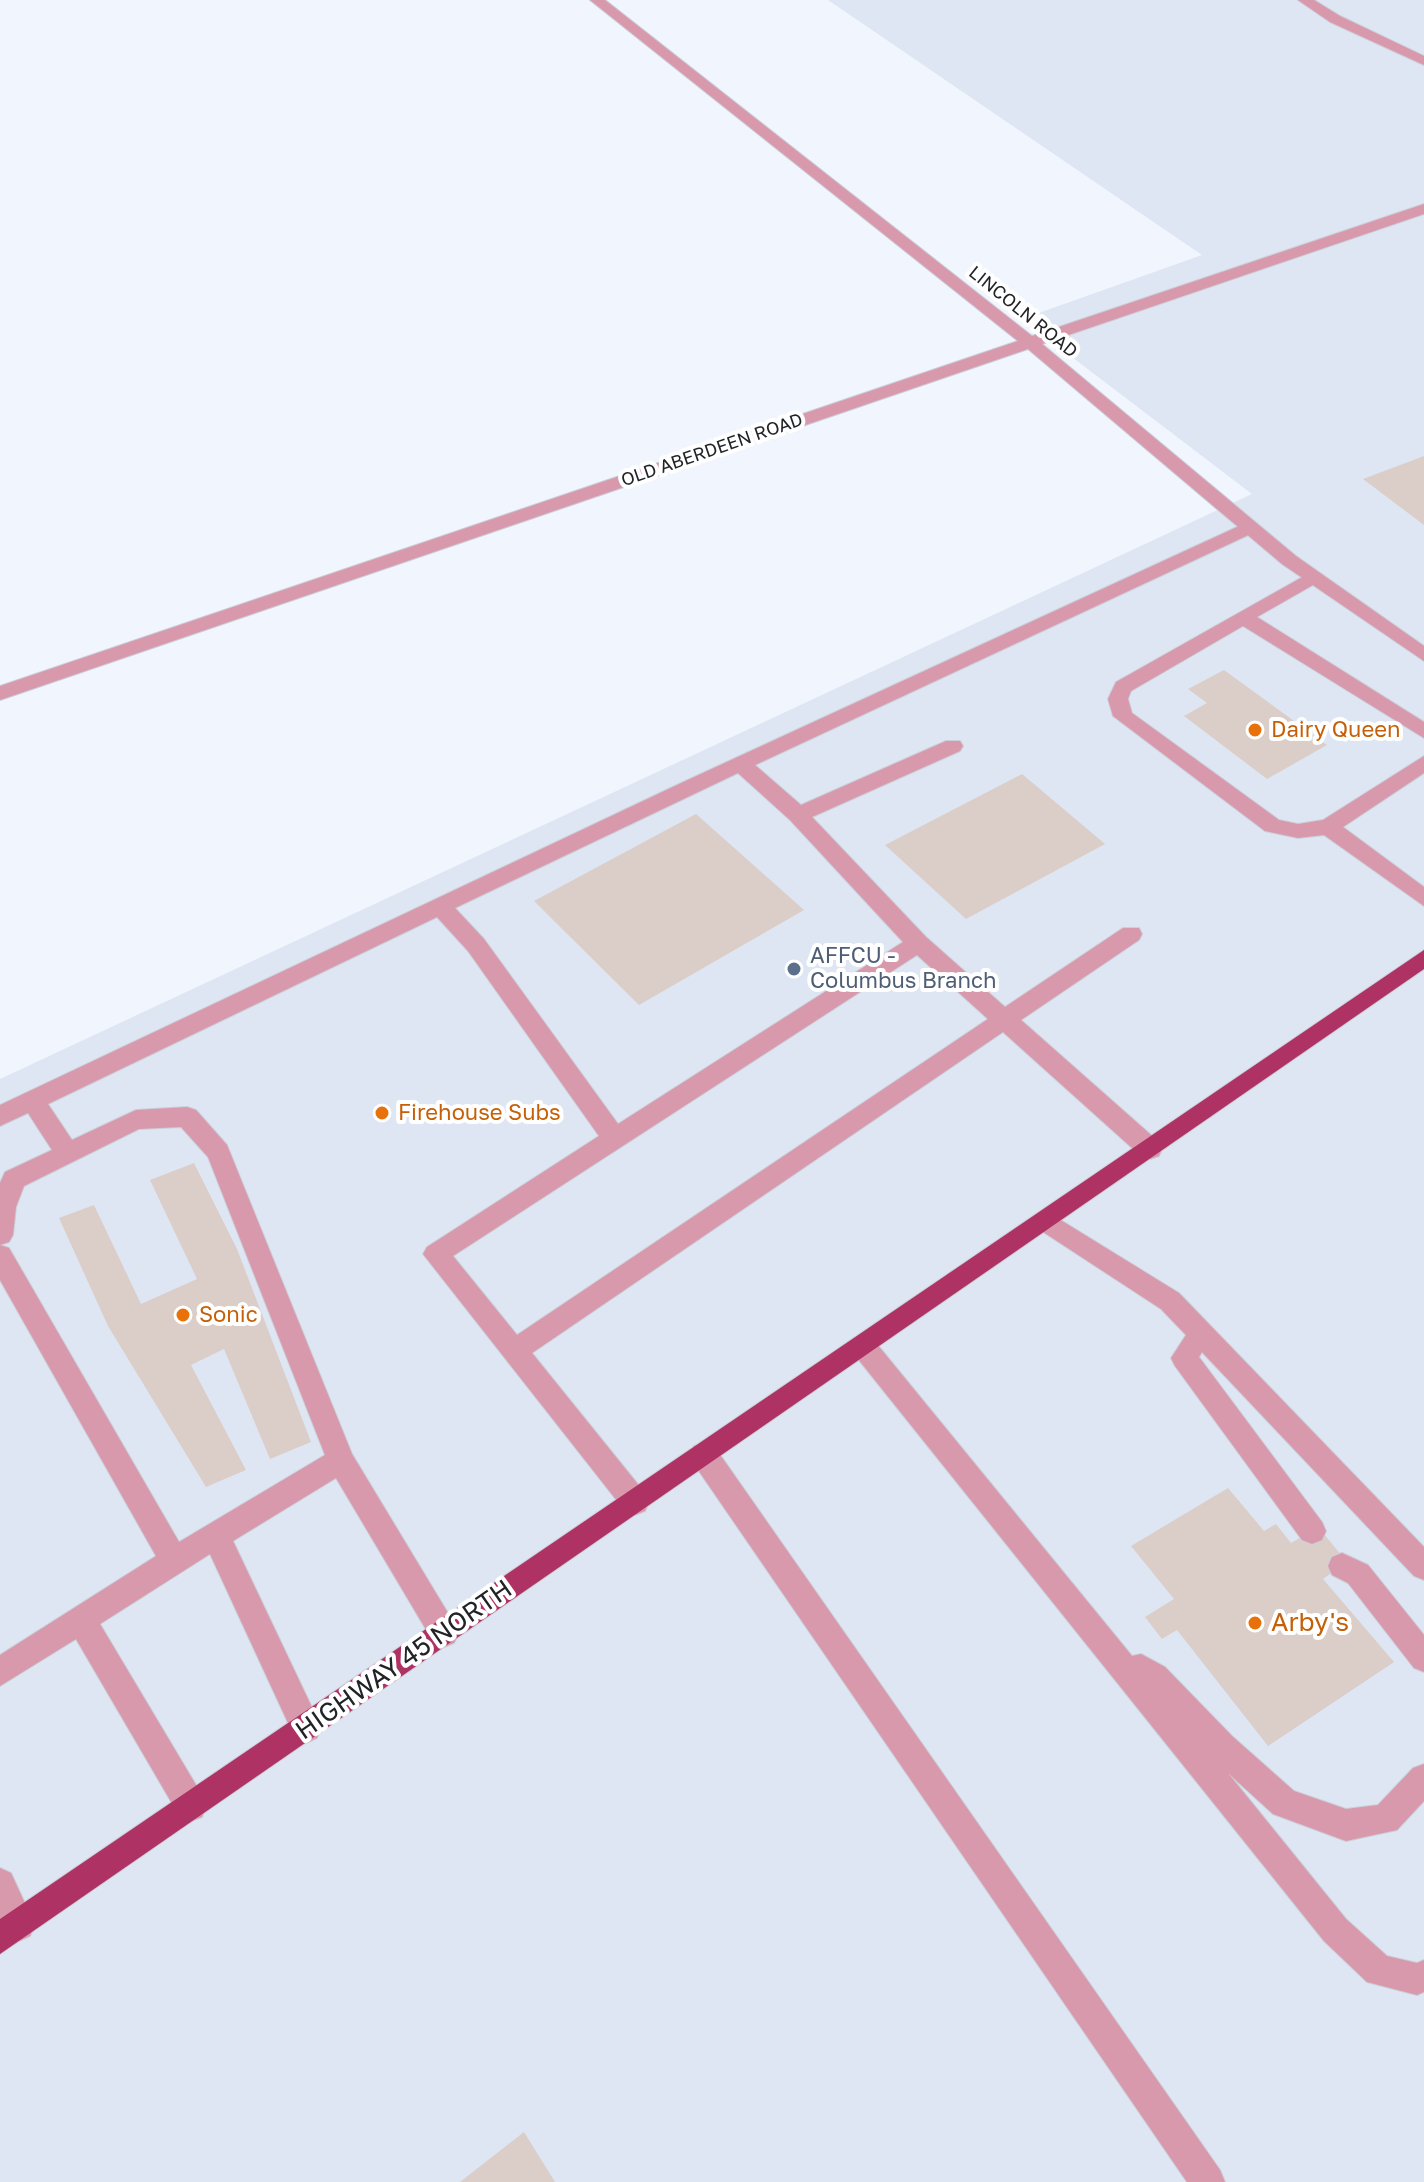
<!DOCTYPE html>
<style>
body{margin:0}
canvas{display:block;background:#f0f5fe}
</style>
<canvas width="1424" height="2182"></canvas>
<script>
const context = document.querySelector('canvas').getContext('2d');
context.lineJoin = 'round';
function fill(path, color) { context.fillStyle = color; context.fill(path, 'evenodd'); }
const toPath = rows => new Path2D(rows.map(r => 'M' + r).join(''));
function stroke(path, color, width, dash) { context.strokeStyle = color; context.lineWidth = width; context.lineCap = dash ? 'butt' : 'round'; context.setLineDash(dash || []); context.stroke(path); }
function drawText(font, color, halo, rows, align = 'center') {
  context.font = font + ' "Golos Text",sans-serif'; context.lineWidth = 8; context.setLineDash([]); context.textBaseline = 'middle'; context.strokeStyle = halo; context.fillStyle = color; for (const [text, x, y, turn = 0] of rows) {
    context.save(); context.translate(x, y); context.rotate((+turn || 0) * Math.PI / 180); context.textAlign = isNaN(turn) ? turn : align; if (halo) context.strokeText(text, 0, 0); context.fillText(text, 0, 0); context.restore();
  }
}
fill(toPath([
 [828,0,1424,0,1424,2182,0,2182,0,1079,1252,494,1022,319,1202,255]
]), '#dee6f3');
fill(toPath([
 [1424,456,1424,525,1363,479],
 [1224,670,1327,745,1267,779,1184,716,1207,703,1188,689],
 [1022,774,1105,844,966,919,885,845],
 [696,814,804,910,639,1005,534,901],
 [194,1163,237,1249,311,1442,270,1459,224,1349,191,1365,246,1470,206,1487,108,1326,59,1218,94,1205,141,1304,197,1279,150,1180],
 [1228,1488,1264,1531,1276,1524,1291,1543,1318,1527,1347,1562,1323,1579,1394,1662,1268,1746,1177,1630,1162,1639,1145,1617,1174,1599,1131,1546],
 [524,2132,555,2182,460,2182]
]), '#dbcec8');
const service = toPath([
 [1298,0,1314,0,1340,16,1424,56,1424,65,1330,22,1298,0],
 [1250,521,1259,527,1257,531,755,765,801,805,946,741,960,741,963,746,960,751,812,817,926,937,1005,1007,1123,928,1139,928,1142,934,1139,940,1021,1020,1159,1142,1162,1149,1159,1156,1150,1159,1141,1156,1003,1032,532,1353,645,1493,649,1502,645,1511,635,1515,625,1511,423,1254,427,1247,599,1136,468,951,437,917,48,1104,72,1140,136,1110,187,1107,196,1110,227,1145,352,1454,454,1623,459,1633,454,1643,444,1647,434,1643,336,1478,233,1541,317,1718,321,1728,317,1738,306,1743,295,1738,210,1554,100,1624,202,1795,206,1806,202,1817,191,1821,180,1817,76,1639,0,1686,0,1655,156,1556,0,1280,0,1183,5,1172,52,1150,28,1113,0,1126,0,1105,679,784,1250,521],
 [738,773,790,820,903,942,618,1124,484,939,455,908,738,773],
 [917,955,988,1019,517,1335,453,1256,917,955],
 [181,1127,208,1157,325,1455,179,1542,9,1248,0,1245,9,1242,13,1235,16,1207,24,1186,139,1129,181,1127],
 [1313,571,1322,577,1320,581,1257,617,1424,722,1424,738,1243,626,1131,691,1128,699,1132,713,1279,820,1298,824,1323,820,1424,756,1424,773,1343,827,1424,887,1424,906,1324,835,1298,838,1265,831,1113,716,1108,699,1116,682,1313,571],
 [1046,1211,1179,1293,1424,1547,1424,1580,1414,1576,1202,1352,1199,1357,1322,1522,1326,1531,1322,1540,1312,1544,1302,1540,1175,1366,1171,1358,1186,1335,1161,1309,1037,1228,1033,1221,1037,1214,1046,1211],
 [863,1335,872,1338,1132,1656,1141,1654,1165,1667,1232,1736,1294,1791,1346,1809,1378,1805,1413,1768,1424,1764,1424,1801,1397,1830,1346,1841,1273,1814,1228,1773,1346,1919,1387,1956,1417,1963,1424,1960,1424,1992,1417,1995,1367,1982,1324,1941,854,1354,850,1346,854,1338,863,1335],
 [704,1443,714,1446,1220,2170,1225,2182,1187,2182,694,1464,690,1455,694,1446,704,1443],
 [1342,1553,1368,1565,1424,1635,1424,1672,1414,1668,1348,1583,1332,1575,1328,1566,1332,1557,1342,1553],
 [0,1868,11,1873,35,1925,30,1936,19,1941,8,1936,0,1920,0,1868]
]);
const minor = toPath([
 [590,0,605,0,1032,336,1424,204,1424,214,1042,344,1296,556,1424,646,1424,661,1282,564,1028,349,0,700,0,686,1018,341,590,0]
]);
const trunk = toPath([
 [1424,950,1424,969,0,1954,0,1919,1424,950]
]);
stroke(service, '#cbcfd7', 2);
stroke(minor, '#cbcfd7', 2);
stroke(trunk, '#cbcfd7', 2);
fill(service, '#d999ac');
fill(minor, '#d999ac');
fill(trunk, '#ae3264');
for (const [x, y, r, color] of [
 [1255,730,8,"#e8710a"],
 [794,969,8,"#5c6f8a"],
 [382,1113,8,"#e8710a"],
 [183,1315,8,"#e8710a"],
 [1255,1623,8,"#e8710a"]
]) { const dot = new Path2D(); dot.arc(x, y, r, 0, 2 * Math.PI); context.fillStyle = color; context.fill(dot); stroke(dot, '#fff', 3); }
drawText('18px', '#212327', '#fff', [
 ["LINCOLN ROAD",1023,312,39],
 ["OLD ABERDEEN ROAD",712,450,-19]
]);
drawText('22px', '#c56008', '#fff', [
 ["Dairy Queen",1271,730],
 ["Firehouse Subs",398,1113],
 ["Sonic",199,1315]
], 'left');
drawText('22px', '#4e5e75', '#fff', [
 ["AFFCU -",810,956],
 ["Columbus Branch",810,981]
], 'left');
drawText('26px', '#c56008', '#fff', [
 ["Arby's",1271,1623]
], 'left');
drawText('26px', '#212327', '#fff', [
 ["HIGHWAY 45 NORTH",404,1660,-35]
]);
</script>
